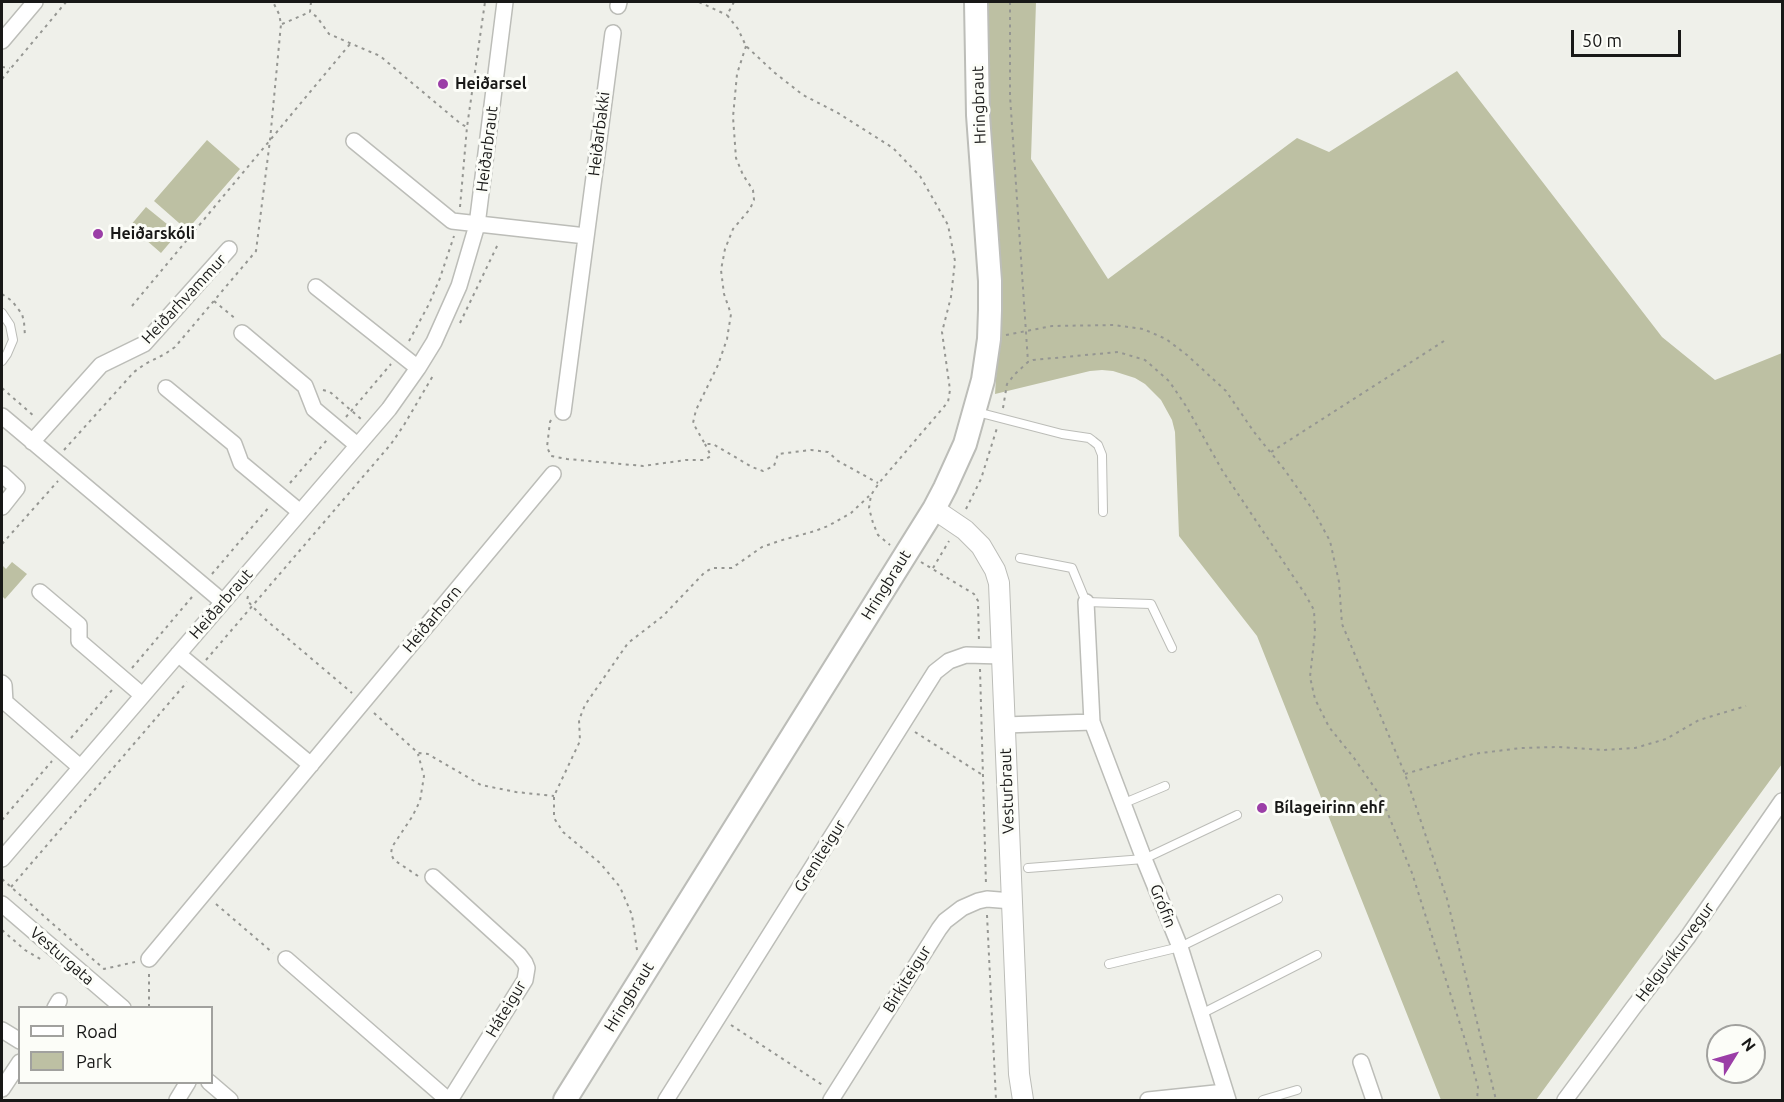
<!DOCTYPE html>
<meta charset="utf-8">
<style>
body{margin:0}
#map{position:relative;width:1784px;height:1102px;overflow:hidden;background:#eff0ea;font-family:Ubuntu,sans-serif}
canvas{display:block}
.frame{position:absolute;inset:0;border:3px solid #181817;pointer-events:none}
.legend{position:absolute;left:18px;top:1006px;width:195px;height:78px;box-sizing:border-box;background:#fcfdf8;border:2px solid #a1a19e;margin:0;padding:8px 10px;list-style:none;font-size:18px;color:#181817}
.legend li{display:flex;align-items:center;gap:12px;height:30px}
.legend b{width:30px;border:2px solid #a1a19e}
.north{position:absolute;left:1706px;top:1024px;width:60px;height:60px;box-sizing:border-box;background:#fcfdf8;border:2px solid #a1a19e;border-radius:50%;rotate:53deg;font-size:16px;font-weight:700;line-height:24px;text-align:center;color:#181817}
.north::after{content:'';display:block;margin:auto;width:21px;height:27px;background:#9b3ea7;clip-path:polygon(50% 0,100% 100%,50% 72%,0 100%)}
.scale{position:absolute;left:1571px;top:30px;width:110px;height:27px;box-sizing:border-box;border:3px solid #181817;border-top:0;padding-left:8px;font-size:18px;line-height:21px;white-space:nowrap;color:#181817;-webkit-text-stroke:4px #fcfdf8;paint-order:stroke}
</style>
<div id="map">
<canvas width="1784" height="1102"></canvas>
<div class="frame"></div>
<ul class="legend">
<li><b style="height:8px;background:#fff"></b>Road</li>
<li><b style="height:16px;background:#bdc0a3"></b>Park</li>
</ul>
<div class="north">N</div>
<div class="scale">50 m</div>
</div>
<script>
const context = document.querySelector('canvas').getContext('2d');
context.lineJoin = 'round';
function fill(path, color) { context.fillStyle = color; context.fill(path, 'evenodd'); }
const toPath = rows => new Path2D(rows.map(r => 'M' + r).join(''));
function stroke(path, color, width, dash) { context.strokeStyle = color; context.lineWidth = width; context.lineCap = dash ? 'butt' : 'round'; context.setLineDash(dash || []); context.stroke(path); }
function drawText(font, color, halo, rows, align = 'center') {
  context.font = font + ' Ubuntu,sans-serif'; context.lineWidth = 6; context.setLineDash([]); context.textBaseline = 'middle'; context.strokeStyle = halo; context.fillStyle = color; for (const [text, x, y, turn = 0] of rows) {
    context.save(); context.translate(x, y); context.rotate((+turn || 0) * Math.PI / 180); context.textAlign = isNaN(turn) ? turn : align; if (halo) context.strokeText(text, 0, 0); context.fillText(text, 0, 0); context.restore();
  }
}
fill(toPath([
 [989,2,1036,2,1031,159,1108,279,1297,138,1329,152,1457,71,1662,337,1715,380,1782,353,1782,764,1536,1100,1441,1100,1257,636,1179,536,1175,432,1172,420,1161,400,1145,384,1135,378,1113,371,1102,370,1090,371,995,394,1000,315,985,69],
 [207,140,240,169,187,230,154,201],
 [146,207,178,233,161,253,130,226],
 [12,562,27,574,5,599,2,596,2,565,6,569]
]), '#bdc0a3');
const service = toPath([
 [2,313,10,325,13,340,7,354,2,361],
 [977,412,1062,434,1089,438,1093,441,1098,445,1102,455,1103,512],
 [1020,558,1072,568,1086,602,1151,604,1172,648],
 [1122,804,1165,786],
 [1028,868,1144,859,1237,815],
 [1109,964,1180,947,1278,899],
 [1201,1014,1317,955],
 [1263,1100,1297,1090]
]);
const minor = toPath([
 [618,6,619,2],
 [2,41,35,2],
 [354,141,452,221,586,236],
 [316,287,418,368],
 [242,333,305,386,314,409,357,445],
 [166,388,234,444,241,463,300,512],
 [563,412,613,33],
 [2,416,223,602],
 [32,442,101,365,144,344,229,249],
 [2,474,17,488,2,507],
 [40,592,79,625,79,641,142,695],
 [1086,602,1092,722,1144,859,1180,947,1228,1100],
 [178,654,311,765],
 [2,683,4,685,5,702,80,767],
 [1005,725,1092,722],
 [2,859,389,409,418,368,434,342,459,286,477,225,505,2],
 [433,877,519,955,525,963,527,968,525,980,450,1100],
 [2,904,123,1008],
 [149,959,553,474],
 [286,959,448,1100],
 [55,1008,59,1001],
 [2,1030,20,1041],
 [1361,1062,1374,1100],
 [209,1082,230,1100],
 [2,1089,20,1062],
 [177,1100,188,1082],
 [666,1100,935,672,949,661,966,655,1002,656],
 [831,1100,939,929,945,921,962,908,978,901,987,899,1012,901],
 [1148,1100,1225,1092],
 [1565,1100,1633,1008,1687,938,1782,801]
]);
const tertiary = toPath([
 [934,509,965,530,981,546,995,570,999,583,1019,1074,1023,1100]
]);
const secondary = toPath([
 [565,1100,934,509,945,488,965,444,983,380,989,339,990,310,990,281,978,115,976,2]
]);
stroke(service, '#bcbdb8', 10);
stroke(minor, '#bcbdb8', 18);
stroke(tertiary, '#bcbdb8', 22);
stroke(secondary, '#bcbdb8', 26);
stroke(toPath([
 [311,2,310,12,317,17,329,34,380,56,461,124,467,127],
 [699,2,727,15],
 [734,2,727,15,738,29,746,46,775,73,803,95,838,113,893,148,920,176,948,225,955,261,951,297,942,332,950,390,948,402,879,483,871,495,869,508,873,523,878,535,890,545],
 [1010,2,1010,96,1028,362],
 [282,24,310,12],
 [746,46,737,74,733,117,736,158,743,175,753,190,754,200,750,209,733,229,725,249,721,270,724,294,731,314,727,339,718,365,696,410,693,423,705,444,713,444,752,467,763,471,774,466,778,454,811,450,828,452,838,461,878,483],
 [2,67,10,68],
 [2,79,66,2],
 [460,207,467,127,485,2],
 [2,294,12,301,22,314,24,322,25,336],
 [214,301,237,320],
 [132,306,350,44],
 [460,323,499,242],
 [1006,335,1052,326,1114,325,1143,329,1166,339,1187,355,1226,391,1254,432,1284,469,1313,510,1330,541,1339,582,1342,624,1405,774,1447,899,1496,1100],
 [409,341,429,304,440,278,454,236],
 [2,388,35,417],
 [323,390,330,392,361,419],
 [1003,408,1007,384,1015,374,1028,362,1033,360,1118,352,1145,360,1169,381,1186,406,1222,470,1305,594,1314,610,1315,632,1310,677,1315,699,1329,727,1354,758,1381,797,1412,873,1466,1043,1478,1087,1477,1100],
 [346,417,391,364],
 [551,420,550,422,547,447,551,456,567,459,643,466,686,460,704,460,711,456,705,444],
 [64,450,134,372,145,364,165,354,175,347,256,251,270,140,281,24,279,14,273,2],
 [1271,452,1444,341],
 [290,483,327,440],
 [966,509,981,479,997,428],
 [2,544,58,481],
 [921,562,974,594,978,601,979,642],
 [933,568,949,541],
 [212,574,270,506],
 [248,596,247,600,252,606,266,620,352,693],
 [206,660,391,444,404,425,434,374],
 [132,668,192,597],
 [980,669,986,885],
 [374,713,418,753,428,754,481,785,516,792,554,796],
 [915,732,981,774],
 [71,738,112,690],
 [1405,774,1473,754,1521,748,1558,747,1604,750,1635,748,1666,739,1699,720,1746,706],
 [2,820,52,761],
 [418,876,394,860,391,854,392,847,412,817,420,801,424,776,418,754],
 [2,879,104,969,135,962],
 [11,887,187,682],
 [216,904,273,953],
 [987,915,996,1100],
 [2,930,25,950,44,961],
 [637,950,632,915,620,887,600,863,563,832,554,818,554,796,580,741,579,720,585,705,628,643,663,616,704,573,712,568,732,568,762,547,779,541,815,531,828,526,851,513,869,496],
 [149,974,149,1008],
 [731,1025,824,1086]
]), '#959692', 2, [3, 4.5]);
stroke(service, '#fff', 8);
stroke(minor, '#fff', 15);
stroke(tertiary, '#fff', 20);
stroke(secondary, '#fff', 22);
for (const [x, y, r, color] of [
 [443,84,6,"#9b3ea7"],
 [98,234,6,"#9b3ea7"],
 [1262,808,6,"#9b3ea7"]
]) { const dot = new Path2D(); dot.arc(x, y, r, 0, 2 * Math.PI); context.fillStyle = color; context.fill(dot); stroke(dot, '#fcfdf8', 2); }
drawText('bold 16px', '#181817', '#fcfdf8', [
 ["Heiðarsel",455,84],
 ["Heiðarskóli",110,234],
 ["Bílageirinn ehf",1274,808]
], 'left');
drawText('16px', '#181817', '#fcfdf8', [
 ["Hringbraut",979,105,-92],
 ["Heiðarbakki",599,134,-83],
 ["Heiðarbraut",487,149,-83],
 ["Heiðarhvammur",184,299,-47],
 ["Hringbraut",886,585,-58],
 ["Heiðarbraut",221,604,-49],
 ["Heiðarhorn",432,619,-50],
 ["Vesturbraut",1007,791,-92],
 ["Greniteigur",820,856,-58],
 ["Grófin",1163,906,68],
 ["Helguvíkurvegur",1675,952,-53],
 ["Vesturgata",62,956,41],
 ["Birkiteigur",907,979,-58],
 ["Hringbraut",629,997,-58],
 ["Háteigur",506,1009,-59]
]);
</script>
